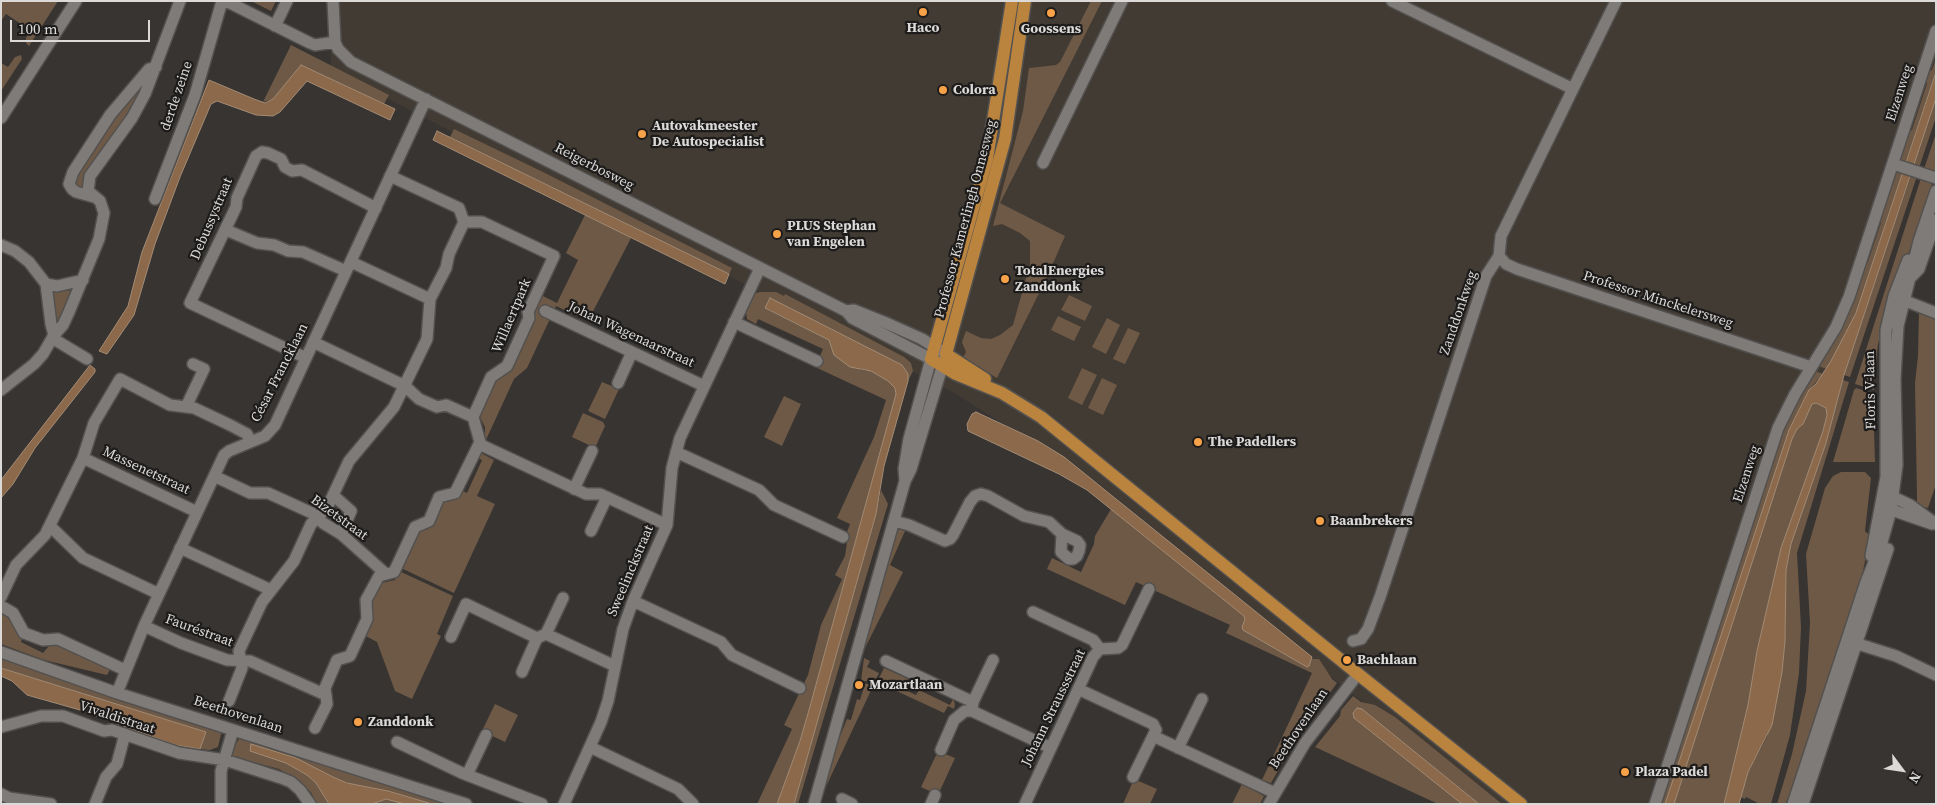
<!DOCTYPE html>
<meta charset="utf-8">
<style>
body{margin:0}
#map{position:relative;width:1937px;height:805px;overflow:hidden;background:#373432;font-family:"Source Serif 4",serif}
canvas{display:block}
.frame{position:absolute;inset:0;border:2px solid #dcdad9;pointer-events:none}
.north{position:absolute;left:1877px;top:745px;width:50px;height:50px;-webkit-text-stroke:4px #1d1c1b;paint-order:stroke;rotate:121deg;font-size:14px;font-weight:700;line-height:20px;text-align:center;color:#dcdad9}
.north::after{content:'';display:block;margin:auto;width:18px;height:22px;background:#dcdad9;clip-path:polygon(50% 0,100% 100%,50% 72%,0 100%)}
.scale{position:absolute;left:10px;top:20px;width:140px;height:22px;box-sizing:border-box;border:2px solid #dcdad9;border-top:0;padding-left:6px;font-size:15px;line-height:18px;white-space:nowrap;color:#dcdad9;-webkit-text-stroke:4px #1d1c1b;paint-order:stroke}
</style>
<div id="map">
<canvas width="1937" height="805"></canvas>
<div class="frame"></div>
<div class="north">N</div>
<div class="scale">100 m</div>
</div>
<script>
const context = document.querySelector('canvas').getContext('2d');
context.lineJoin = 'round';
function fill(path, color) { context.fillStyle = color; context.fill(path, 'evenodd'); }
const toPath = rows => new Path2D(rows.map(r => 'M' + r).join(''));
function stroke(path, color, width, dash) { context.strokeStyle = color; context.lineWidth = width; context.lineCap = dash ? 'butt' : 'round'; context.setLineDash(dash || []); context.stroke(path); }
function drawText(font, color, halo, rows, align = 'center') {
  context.font = font + ' "Source Serif 4",serif'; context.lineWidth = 4.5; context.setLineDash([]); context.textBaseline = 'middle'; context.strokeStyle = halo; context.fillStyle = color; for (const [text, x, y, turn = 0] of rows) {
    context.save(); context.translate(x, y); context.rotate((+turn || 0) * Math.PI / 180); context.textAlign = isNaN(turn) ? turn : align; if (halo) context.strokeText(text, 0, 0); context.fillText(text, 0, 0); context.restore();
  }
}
fill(toPath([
 [331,1,1936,1,1936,70,1826,400,1678,804,1491,804,1316,665,1104,488,956,394,331,69]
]), '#423b34');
fill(toPath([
 [1,1,58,1,29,46,26,43,26,38,30,30,6,14,1,21],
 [251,1,276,1,271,11],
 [1091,1,1102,1,1000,203,1065,236,1047,277,997,378,963,358,966,352,962,342,966,331,981,338,991,339,1000,335,1013,325,1030,264,1030,241,1020,233,1002,224,993,226,1023,111,1029,68,1056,65,1060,62],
 [291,45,389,95,384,104,301,65,273,99,263,102],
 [21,55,22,59,1,91,1,63,8,67,15,57],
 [1936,59,1936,71,1905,164,1902,163,1900,158,1908,132,1912,130,1927,84,1926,80,1928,72,1932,70],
 [147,75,133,109,85,177,84,191,82,191,75,183,76,173,92,147],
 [1936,98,1936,117,1919,168,1913,166],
 [454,129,545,173,732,268,729,274,450,137],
 [1936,133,1936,170,1933,171,1924,169],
 [1900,171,1903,171,1856,313,1827,369,1818,366,1844,323,1864,264,1868,262,1881,223,1879,220,1895,174],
 [1911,175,1917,176,1850,377,1844,375],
 [1921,178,1929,180,1932,184,1914,241,1898,275,1886,312,1878,344,1875,373,1873,373,1874,390,1855,384],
 [585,215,631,238,588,321,556,306,527,368,514,379,485,442,485,427,479,415,495,375,534,316,535,307,541,295,557,303,578,260,566,253],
 [75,285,68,308,56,325,52,288],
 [760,292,776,292,784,296,785,294,904,357,911,363,913,371,908,381,908,374,902,365,770,299,768,310,829,340,861,370,871,371,888,381,895,388,896,394,809,710,800,741,777,804,757,804,792,729,784,725,808,675,821,625,842,579,835,575,845,556,847,542,844,540,850,524,837,518,874,437,886,400,815,367,823,349,758,319,756,324,747,319,746,313,755,293],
 [1069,295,1092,306,1085,321,1061,310],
 [1919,310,1936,317,1936,484,1928,508,1917,505,1917,498,1915,383,1918,356],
 [1058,316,1081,327,1074,341,1051,330],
 [1107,318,1120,325,1106,354,1092,347],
 [1128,328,1140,333,1125,364,1113,359],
 [1082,368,1097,375,1082,405,1068,398],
 [1815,371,1823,374,1809,390,1789,430,1665,804,1660,804,1784,429,1794,406],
 [1102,378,1117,385,1103,415,1088,408],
 [1843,380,1849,382,1797,553,1801,627,1799,673,1790,735,1771,804,1760,804,1746,797,1745,799,1740,797,1741,793,1748,772,1767,737,1782,672,1785,641,1786,570,1791,544,1826,443],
 [602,382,619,389,605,419,588,411],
 [1856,388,1866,391,1866,394,1871,395,1871,399,1873,400,1875,462,1833,462,1854,390],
 [784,396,801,404,782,446,764,437],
 [1815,403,1826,408,1827,415,1823,431,1781,548,1757,651,1748,705,1724,804,1674,804,1792,439,1797,429,1803,424,1812,404],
 [583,413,603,422,605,426,595,448,572,437],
 [479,452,494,460,477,496,495,504,454,593,401,568,419,529,442,501,461,490,467,493,482,460,476,457],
 [1841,472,1865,472,1871,478,1865,531,1870,536,1862,576,1854,602,1792,790,1785,804,1777,804,1792,754,1806,691,1810,623,1806,554,1825,488,1833,476],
 [881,490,888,504,798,804,794,804,876,514],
 [1111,509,1244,616,1245,619,1242,627,1243,630,1307,667,1312,659,1319,659,1332,679,1337,683,1297,738,1271,783,1262,780,1312,673,1226,633,1230,625,1136,582,1125,605,1047,569,1052,558,1081,572,1094,544,1095,536],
 [897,528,905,531,890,565,903,572,862,654],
 [399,571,453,596,437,634,441,636,412,699,395,691,377,642,364,635,369,599,376,584,395,580],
 [1,610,14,618,23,636,21,642,43,653,49,646,60,645,111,668,107,675,44,660,1,644],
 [1,658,222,730,218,747,210,750,200,749,206,732,1,668],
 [864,658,870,661,867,667,879,673,875,681,861,681],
 [884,668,908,679,903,689,916,695,919,690,950,705,953,699,955,704,954,709,948,706,944,713,877,682],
 [865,684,874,684,822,795,837,744,847,719,851,720,857,699,860,700],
 [1353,696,1361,702,1375,705,1395,717,1502,804,1479,804,1362,709,1354,718,1462,804,1438,804,1315,747,1340,716,1341,710],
 [495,704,518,715,505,742,482,731],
 [242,735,459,804,432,804,388,791,348,783,335,778,296,758,251,745,250,751,286,763,307,775,316,783,329,804,316,804,312,794,304,785,294,778,279,769,230,756,229,753],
 [938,751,955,758,938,795,921,787],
 [1134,779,1157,789,1150,804,1123,804],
 [1242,784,1264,796,1260,804,1232,804],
 [386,799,394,800,405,804,372,804]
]), '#6e5946');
const water = toPath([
 [301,65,395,109,390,120,307,81,280,112,273,116,256,115,217,101,211,104,180,177,155,244,134,315,107,354,99,351,128,306,142,252,209,80,254,99,265,103,273,99,301,65],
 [1936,72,1936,98,1844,375,1826,443,1791,544,1786,570,1785,641,1782,672,1772,725,1748,772,1739,804,1724,804,1748,705,1757,651,1781,548,1823,431,1827,415,1826,408,1816,403,1812,404,1803,424,1797,429,1792,439,1674,804,1665,804,1789,430,1809,390,1816,384,1831,361,1856,313,1936,72],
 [437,131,729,274,725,284,433,140,437,131],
 [770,298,902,365,908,374,908,381,884,466,876,514,794,804,777,804,800,741,809,710,896,394,895,388,888,381,871,371,850,367,834,355,829,340,765,308,770,298],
 [90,365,95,369,95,372,35,448,13,484,1,498,1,480,90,365],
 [976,412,1038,441,1064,457,1312,657,1309,666,1307,667,1243,630,1242,627,1245,619,1244,616,1087,490,1059,474,968,431,967,424,972,414,976,412],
 [1,668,206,732,200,749,175,745,80,710,27,695,12,681,1,676,1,668],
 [1357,708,1362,709,1479,804,1462,804,1354,718,1353,713,1357,708],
 [251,744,296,758,335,778,347,783,388,791,432,804,405,804,386,799,372,804,329,804,316,783,307,775,286,763,250,751,251,744]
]);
fill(water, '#8b694a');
stroke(water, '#a38b75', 1);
const minor = toPath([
 [226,1,310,43,315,45,335,42],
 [333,1,335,42,338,49,351,62,846,311,852,318,931,359,909,439,904,469,905,481],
 [1392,1,1573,89],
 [275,26,287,1],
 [1,118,76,1],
 [1043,163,1122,1],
 [1893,164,1936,178],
 [94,197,76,192,72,189,69,184,73,172,110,115,149,69,156,67],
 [155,199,195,95,222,1],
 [226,230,257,243,274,245,288,251,303,252,346,271],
 [1,245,15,251,29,262,46,284,51,324,54,335,43,354,34,364,1,390],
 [1499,256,1506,264,1517,269,1811,367],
 [351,262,430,299],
 [1909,279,1919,269,1936,220],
 [46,284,57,286,83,280],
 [1898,298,1936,313],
 [545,311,704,386],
 [734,322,817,361],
 [54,335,63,325,69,312,99,239,104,213,100,201,88,191,90,176,132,118,145,94,180,1],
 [52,338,87,359],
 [313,342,405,386,419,399,437,407,446,405,473,417],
 [306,358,190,303,236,207,237,198,256,156,262,152,268,153,281,159,285,167,292,171,302,170,376,208],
 [618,383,632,352],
 [186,407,204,369,193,364],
 [479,444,586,494,600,494,667,525],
 [676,452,759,490,774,505,843,537],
 [83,458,197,512],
 [214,476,250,493,268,493,312,513,323,523,341,534,386,574],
 [574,489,592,451],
 [1887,494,1910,505,1936,524],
 [333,495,351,511,341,534],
 [1886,508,1932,524],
 [894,521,909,525,945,541,950,539,953,535,970,502,975,496,981,494,988,496,1024,516,1049,522,1062,534,1077,541,1080,545,1079,551,1077,556,1073,559,1069,559,1061,552,1062,534],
 [50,526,83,558,159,594],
 [591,531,607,497],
 [180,548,271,590],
 [1871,556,1886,477,1886,330,1894,296,1908,260],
 [1,597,16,565,45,535,83,458,94,423,120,379,170,405,194,408,230,425,247,434,250,441],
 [633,601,721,642,732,655,800,688],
 [1,606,13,613,24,633,43,640,58,639,125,670],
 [1033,612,1093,640,1100,649],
 [144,626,181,643,227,660,250,661,326,695],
 [546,634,563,598],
 [451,637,466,604,537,638,546,634,615,666],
 [1353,641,1361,639,1368,629,1380,597,1486,276,1499,256,1501,236,1616,1],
 [1855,643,1896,656,1936,675],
 [1,652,117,693,466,804],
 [993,660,973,702,972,711,1051,748],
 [886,661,973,702],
 [522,672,537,638],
 [1078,689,1153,724,1156,730,1133,777],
 [117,693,144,626,224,455,229,451,265,436,275,425,426,99],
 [229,701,242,668,239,651,262,602,294,561,311,524,327,508,349,461,394,407,427,339,430,299,446,268,449,254,464,222],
 [1,727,41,716,63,716,104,731,112,730,179,753,225,760,281,778,291,782,300,790,310,804],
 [315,728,327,704,325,688,337,660,350,656,367,619,366,600,379,576,394,572,415,527,429,521,439,497,455,493,480,442,473,417,491,377,507,366,529,318,528,312,554,256,482,222,464,222,459,208,390,176],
 [1153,736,1275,793],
 [397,742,462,773,542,804],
 [590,747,678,789,693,804],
 [1178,748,1202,699],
 [941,750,954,720,965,711,972,711],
 [467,775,486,735],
 [1,794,9,798,51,804],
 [842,799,852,804],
 [95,804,106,777,117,764,125,734],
 [221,804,221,771,233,730],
 [564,804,601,722,608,701,623,629,633,601,667,525,672,468,680,438,760,268],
 [814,804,905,481,911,469,946,354,922,339,884,322,854,310,846,311],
 [931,804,935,795],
 [1025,804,1093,657,1100,649,1118,648,1122,645,1149,589],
 [1269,804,1305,743,1358,674],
 [1655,804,1778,428,1795,394,1836,327,1849,297,1936,31],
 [1793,804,1866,582,1882,542,1891,510,1897,465,1895,379,1898,326,1919,241,1936,191],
 [1803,804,1888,549,1875,545]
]);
const major = toPath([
 [1012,1,987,159,931,359,956,374,1002,393,1041,417,1358,674,1521,804],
 [985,379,946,354,1005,139,1025,1]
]);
stroke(minor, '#53514f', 14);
stroke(major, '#53514f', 15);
stroke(minor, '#7e7b79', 11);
stroke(major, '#ba833e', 12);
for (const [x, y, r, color] of [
 [923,12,5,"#f7a248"],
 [1051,13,5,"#f7a248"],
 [943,90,5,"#f7a248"],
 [642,134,5,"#f7a248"],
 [777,234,5,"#f7a248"],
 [1005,279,5,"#f7a248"],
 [1198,442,5,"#f7a248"],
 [1320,521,5,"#f7a248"],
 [1347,660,5,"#f7a248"],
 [859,685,5,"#f7a248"],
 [358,722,5,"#f7a248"],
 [1625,772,5,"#f7a248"]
]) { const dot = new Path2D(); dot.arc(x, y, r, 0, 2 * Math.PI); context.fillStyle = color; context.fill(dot); stroke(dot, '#1d1c1b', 2); }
drawText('bold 14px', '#dcdad9', '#1d1c1b', [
 ["Haco",923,28,"center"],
 ["Goossens",1051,29,"center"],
 ["Colora",953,90],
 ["Autovakmeester",652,126],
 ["De Autospecialist",652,142],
 ["PLUS Stephan",787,226],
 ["van Engelen",787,242],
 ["TotalEnergies",1015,271],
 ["Zanddonk",1015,287],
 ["The Padellers",1208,442],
 ["Baanbrekers",1330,521],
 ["Bachlaan",1357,660],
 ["Mozartlaan",869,685],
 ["Zanddonk",368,722],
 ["Plaza Padel",1635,772]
], 'left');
drawText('14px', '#dcdad9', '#1d1c1b', [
 ["Elzenweg",1900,93,-72],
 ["derde zeine",177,96,-71],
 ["Reigerbosweg",594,167,27],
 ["Debussystraat",212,219,-67],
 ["Professor Kamerlingh Onnesweg",966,219,-75],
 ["Professor Minckelersweg",1658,300,18],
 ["Zanddonkweg",1459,313,-71],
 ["Willaertpark",512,316,-67],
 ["Johan Wagenaarstraat",631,335,25],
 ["César Francklaan",280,373,-63],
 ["Floris V-laan",1871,390,-91],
 ["Massenetstraat",146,471,25],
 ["Elzenweg",1747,474,-72],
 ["Bizetstraat",339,518,36],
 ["Sweelinckstraat",631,571,-67],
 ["Fauréstraat",199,631,20],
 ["Johann Straussstraat",1054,708,-64],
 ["Beethovenlaan",238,715,18],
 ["Vivaldistraat",117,718,18],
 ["Beethovenlaan",1299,729,-56]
]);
</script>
